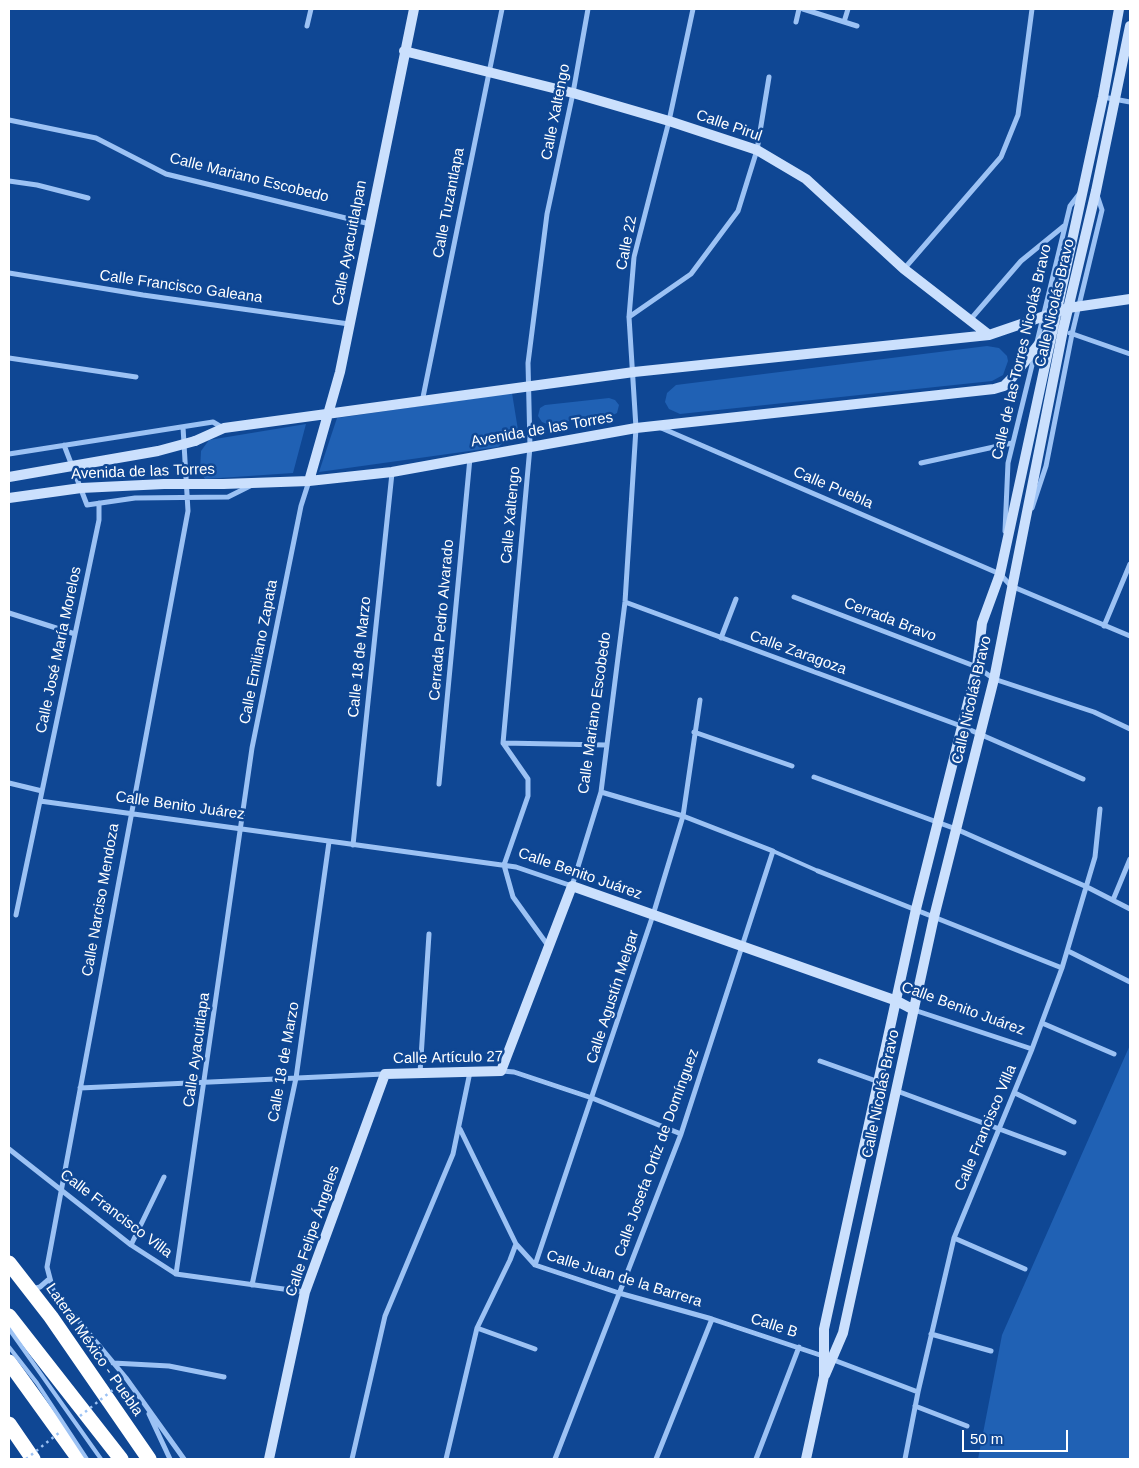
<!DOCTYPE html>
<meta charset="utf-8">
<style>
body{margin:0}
#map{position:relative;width:1139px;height:1468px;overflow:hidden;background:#0f4794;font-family:Helvetica,sans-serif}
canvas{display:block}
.frame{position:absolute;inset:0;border:10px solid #fff;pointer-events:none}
.scale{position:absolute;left:962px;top:1430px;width:106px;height:22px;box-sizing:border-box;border:2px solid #fff;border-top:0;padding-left:6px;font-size:15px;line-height:18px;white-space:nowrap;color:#fff;-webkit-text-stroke:4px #0f4794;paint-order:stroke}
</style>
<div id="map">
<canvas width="1139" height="1468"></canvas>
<div class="frame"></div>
<div class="scale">50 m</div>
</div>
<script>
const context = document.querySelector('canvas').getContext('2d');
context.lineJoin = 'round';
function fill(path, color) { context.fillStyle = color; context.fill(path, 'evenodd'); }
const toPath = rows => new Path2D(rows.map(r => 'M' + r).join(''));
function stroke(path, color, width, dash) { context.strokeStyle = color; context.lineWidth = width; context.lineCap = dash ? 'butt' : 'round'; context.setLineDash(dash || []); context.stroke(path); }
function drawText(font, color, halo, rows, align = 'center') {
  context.font = font + ' Helvetica,sans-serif'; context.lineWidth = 5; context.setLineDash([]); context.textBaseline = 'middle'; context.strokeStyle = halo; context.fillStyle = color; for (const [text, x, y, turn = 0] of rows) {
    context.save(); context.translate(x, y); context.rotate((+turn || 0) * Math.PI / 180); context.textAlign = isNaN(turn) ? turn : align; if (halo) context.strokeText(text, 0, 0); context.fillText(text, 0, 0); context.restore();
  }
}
fill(toPath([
 [987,346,999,348,1007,356,1008,361,1003,375,992,381,680,414,669,409,665,402,667,393,676,385],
 [512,393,518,430,498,447,319,472,337,418],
 [609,398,615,400,619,405,617,413,611,416,547,424,542,422,538,416,540,408,545,405],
 [306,424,293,473,205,479,200,472,201,451,209,440],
 [1130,1045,1130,1459,978,1459,1002,1335]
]), '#2061b4');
stroke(toPath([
 [773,851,818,871]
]), '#9cc2f4', 4);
stroke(toPath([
 [803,9,857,26],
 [796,22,799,9],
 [844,22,848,9],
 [307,26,311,9],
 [1103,97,1130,102],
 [9,120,96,138,166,174,370,224],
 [9,181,37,185,88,198],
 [904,269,1001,157,1018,115,1032,9],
 [9,273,143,295,349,324],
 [629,317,691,274,738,211,757,150,769,77],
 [970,320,1021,261,1064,226],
 [1070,333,1130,354],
 [1037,342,1070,206,1080,193],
 [9,358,136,377],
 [422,402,502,9],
 [183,427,188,511,47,1267,53,1290,126,1378,184,1459],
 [659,427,1000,574,1011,586,1130,636],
 [64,445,87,505,135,498,228,497,252,485],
 [9,454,213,422,223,428],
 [921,463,1012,443],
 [1032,508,1046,466,1072,334,1102,210,1097,195],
 [1005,531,1008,463,1035,353],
 [794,597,977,667,994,679,1094,712,1130,729],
 [625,602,961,726,1083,779],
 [9,613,75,634],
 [1104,626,1130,564],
 [721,638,736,599],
 [694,732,792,766],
 [503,743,606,745],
 [814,777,956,829,1087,887,1130,909],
 [9,783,42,791],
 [439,784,470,458],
 [40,801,516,867,572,886,601,792,625,602,636,428,629,317,634,257,669,121,693,9],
 [353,845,392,473],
 [818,871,1062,968],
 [1113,900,1130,859],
 [16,915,99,520,99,503],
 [549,947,513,897,504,865,528,796,528,779,503,743,530,447,528,363,547,214,573,93,588,9],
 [1068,951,1130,982],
 [914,1010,1032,1049],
 [1042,1023,1114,1054],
 [820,1061,879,1082],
 [502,1071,514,1072,592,1098,681,1134],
 [420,1073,429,934],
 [80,1088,384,1074],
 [897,1091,1064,1153],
 [1015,1093,1074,1122],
 [460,1129,516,1244,535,1265,619,1293,712,1319,823,1356],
 [9,1149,131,1245,176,1274,305,1292],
 [954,1238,1025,1269],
 [131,1245,164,1177],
 [535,1265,653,915,683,816,700,700],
 [176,1274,252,748,301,506,309,481],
 [252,1285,296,1078,329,842],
 [32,1289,40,1287,48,1280],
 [477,1328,535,1349],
 [931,1334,991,1351],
 [831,1359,918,1392],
 [113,1363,169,1366,224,1377],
 [915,1406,967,1426],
 [149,1414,170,1459],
 [352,1459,385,1316,453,1154,470,1072],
 [446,1459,477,1328,510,1260,516,1244],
 [555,1459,681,1134,773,851,683,816,601,792],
 [656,1459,712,1319],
 [756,1459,799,1347],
 [905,1459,918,1392,954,1238,1032,1049,1062,968,1095,857,1100,809]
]), '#9cc2f4', 5);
stroke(toPath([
 [404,51,573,93,669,121,757,150,806,179,904,269,989,335],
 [195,441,224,428,634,372,989,335,1068,308,1130,299],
 [309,481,340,372,414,9],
 [223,484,309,481,392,472,636,428,994,389,1004,386,1011,379,1050,330],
 [825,1375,843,1333,934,917,994,679,1063,330,1096,191,1130,26],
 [269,1459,305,1292,385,1074,501,1071,572,886,897,1001,914,1010],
 [806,1459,824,1376,824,1329,916,909,977,667,982,623,1000,574,1103,97,1119,9]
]), '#cbe0fd', 10);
stroke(toPath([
 [9,1263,51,1317,149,1459],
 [9,1316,121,1459],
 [9,1362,79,1459],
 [9,1424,33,1459]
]), '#fff', 15);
stroke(toPath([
 [80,1416,119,1385],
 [26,1459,60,1432]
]), '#9cc2f4', 2.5, [2.5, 4]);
stroke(toPath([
 [9,1329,101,1459],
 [9,1347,37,1383,87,1459]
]), '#9cc2f4', 4);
stroke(toPath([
 [9,477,158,451,195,441],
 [9,498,81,488,164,484,223,484]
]), '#cbe0fd', 10);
drawText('15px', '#fff', '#0f4794', [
 ["Calle Xaltengo",556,112,-79],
 ["Calle Pirul",729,126,19],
 ["Calle Mariano Escobedo",249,178,14],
 ["Calle Tuzantlapa",449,203,-79],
 ["Calle Ayacuitlalpan",350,243,-79],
 ["Calle 22",627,243,-79],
 ["Calle Francisco Galeana",181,287,8],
 ["Calle Nicolás Bravo",1055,303,-77],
 ["Calle de las Torres Nicolás Bravo",1022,352,-77],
 ["Avenida de las Torres",542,430,-10],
 ["Avenida de las Torres",143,472,-2],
 ["Calle Puebla",833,488,23],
 ["Calle Xaltengo",511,515,-85],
 ["Cerrada Pedro Alvarado",442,620,-85],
 ["Cerrada Bravo",890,620,21],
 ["Calle José María Morelos",59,650,-78],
 ["Calle Emiliano Zapata",259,652,-79],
 ["Calle Zaragoza",798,653,20],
 ["Calle 18 de Marzo",360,657,-84],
 ["Calle Nicolás Bravo",972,700,-77],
 ["Calle Mariano Escobedo",595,713,-82],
 ["Calle Benito Juárez",180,806,8],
 ["Calle Benito Juárez",580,874,19],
 ["Calle Narciso Mendoza",101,900,-80],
 ["Calle Agustín Melgar",613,997,-72],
 ["Calle Benito Juárez",963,1009,20],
 ["Calle Ayacuitlapa",197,1050,-82],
 ["Calle Artículo 27",448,1058,-1],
 ["Calle 18 de Marzo",284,1062,-80],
 ["Calle Nicolás Bravo",881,1094,-78],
 ["Calle Francisco Villa",986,1128,-67],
 ["Calle Josefa Ortiz de Domínguez",657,1153,-70],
 ["Calle Francisco Villa",116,1214,37],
 ["Calle Felipe Ángeles",313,1231,-71],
 ["Calle Juan de la Barrera",624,1279,17],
 ["Calle B",774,1326,18],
 ["Lateral México - Puebla",94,1350,55]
]);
</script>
